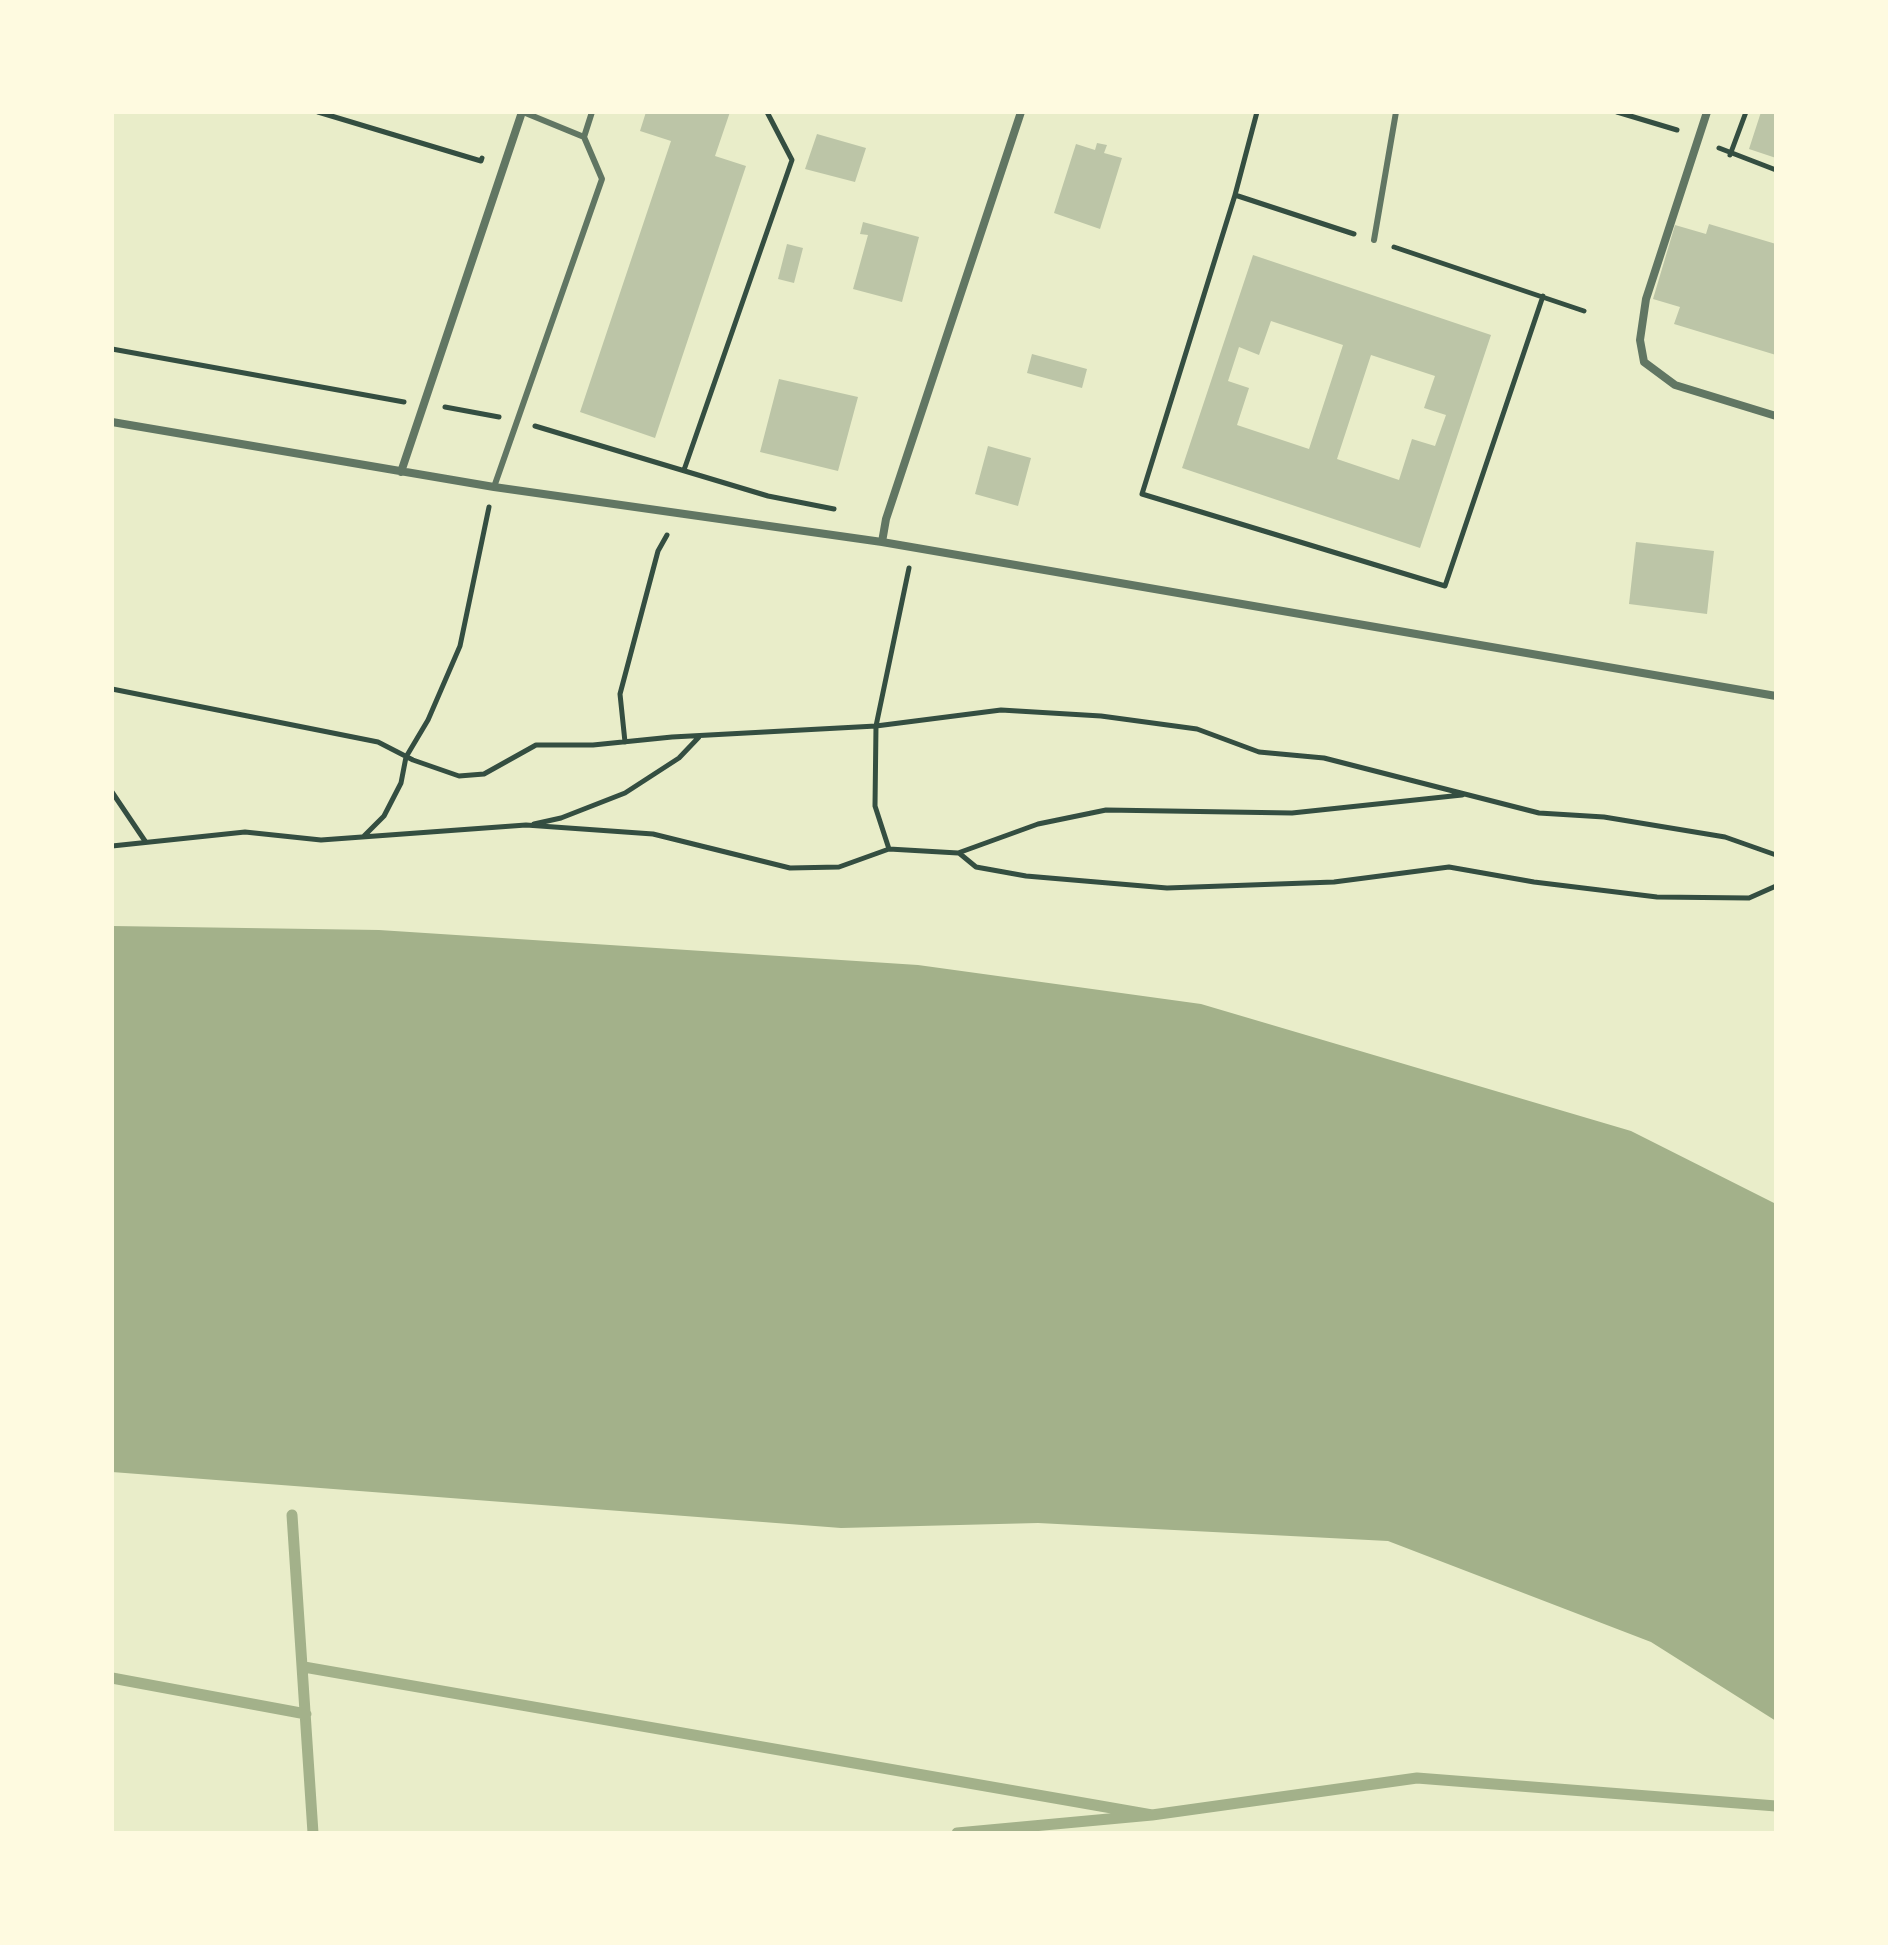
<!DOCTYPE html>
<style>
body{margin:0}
#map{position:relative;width:1888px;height:1945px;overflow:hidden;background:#e9edc9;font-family:"Fira Sans",sans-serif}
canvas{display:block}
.frame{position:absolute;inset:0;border:114px solid #fefae0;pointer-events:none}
</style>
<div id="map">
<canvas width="1888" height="1945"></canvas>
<div class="frame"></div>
</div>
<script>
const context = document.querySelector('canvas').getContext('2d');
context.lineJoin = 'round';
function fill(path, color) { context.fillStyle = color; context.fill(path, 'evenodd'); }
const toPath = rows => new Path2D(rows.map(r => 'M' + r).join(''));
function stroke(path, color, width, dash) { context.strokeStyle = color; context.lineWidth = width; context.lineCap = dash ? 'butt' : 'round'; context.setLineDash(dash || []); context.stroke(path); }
fill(toPath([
 [112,926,379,930,918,965,1201,1004,1631,1131,1776,1204,1776,1721,1651,1642,1388,1541,1038,1523,841,1528,112,1472]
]), '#a3b18a');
stroke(toPath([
 [292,1515,313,1833],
 [304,1667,1152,1815],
 [112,1678,306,1714],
 [957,1833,1152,1815,1417,1778,1776,1806]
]), '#a3b18a', 11);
fill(toPath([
 [646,112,730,112,715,156,746,166,655,438,580,412,671,141,640,131],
 [1761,112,1776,112,1776,158,1749,149],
 [817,134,866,148,855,182,805,169],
 [1097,143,1107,145,1104,153,1122,158,1100,229,1054,213,1076,144,1095,150],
 [863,222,919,237,902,302,853,289,868,235,860,234],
 [1709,224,1776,244,1776,355,1674,324,1680,307,1653,299,1675,225,1706,234],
 [787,244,803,248,794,283,778,279],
 [1253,255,1491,335,1420,548,1182,468],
 [1271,321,1343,345,1309,449,1237,425,1249,388,1228,381,1239,347,1259,355],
 [1371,355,1435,376,1424,408,1446,415,1435,446,1412,439,1399,480,1337,459],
 [1032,354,1087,369,1082,388,1027,373],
 [779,379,858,397,838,471,760,452],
 [988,446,1031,458,1018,506,975,494],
 [1636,542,1714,551,1707,614,1629,604]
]), '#bcc5a7');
stroke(toPath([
 [318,112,481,161,482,158],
 [1257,112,1235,195,1354,234],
 [1617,112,1677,130],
 [1719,148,1776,170],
 [1730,155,1746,112],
 [1235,195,1142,494,1445,586,1543,296],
 [1394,247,1584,311],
 [112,349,404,402],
 [445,407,499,417],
 [535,426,768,496,834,509],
 [684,470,792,160,767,112],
 [112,689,378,742,413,760,459,776,484,774,536,745,593,745,672,737,876,726,1001,710,1101,716,1197,729,1259,752,1324,758,1539,813,1604,817,1725,837,1776,855],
 [625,742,620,694,658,551,667,535],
 [112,792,145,841],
 [534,824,561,818,625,793,679,758,699,737],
 [364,836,384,816,401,783,406,757,428,720,460,646,489,507],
 [112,846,245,832,321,840,526,825,653,834,790,868,839,867,889,849,958,853,1038,824,1106,810,1292,813,1462,795],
 [889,849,875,806,876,726,909,568],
 [959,853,976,867,1026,876,1167,888,1334,882,1449,867,1534,882,1657,897,1749,898,1776,886]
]), '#344e41', 5);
stroke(toPath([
 [584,137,592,112],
 [1374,240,1396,112],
 [494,487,602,179,584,137,523,112]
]), '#617663', 6);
stroke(toPath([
 [1707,112,1646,299,1640,340,1644,362,1675,385,1776,416],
 [112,422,494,487,882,542,1776,696],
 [401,472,522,112],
 [882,542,886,519,1021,112]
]), '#617663', 8);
</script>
